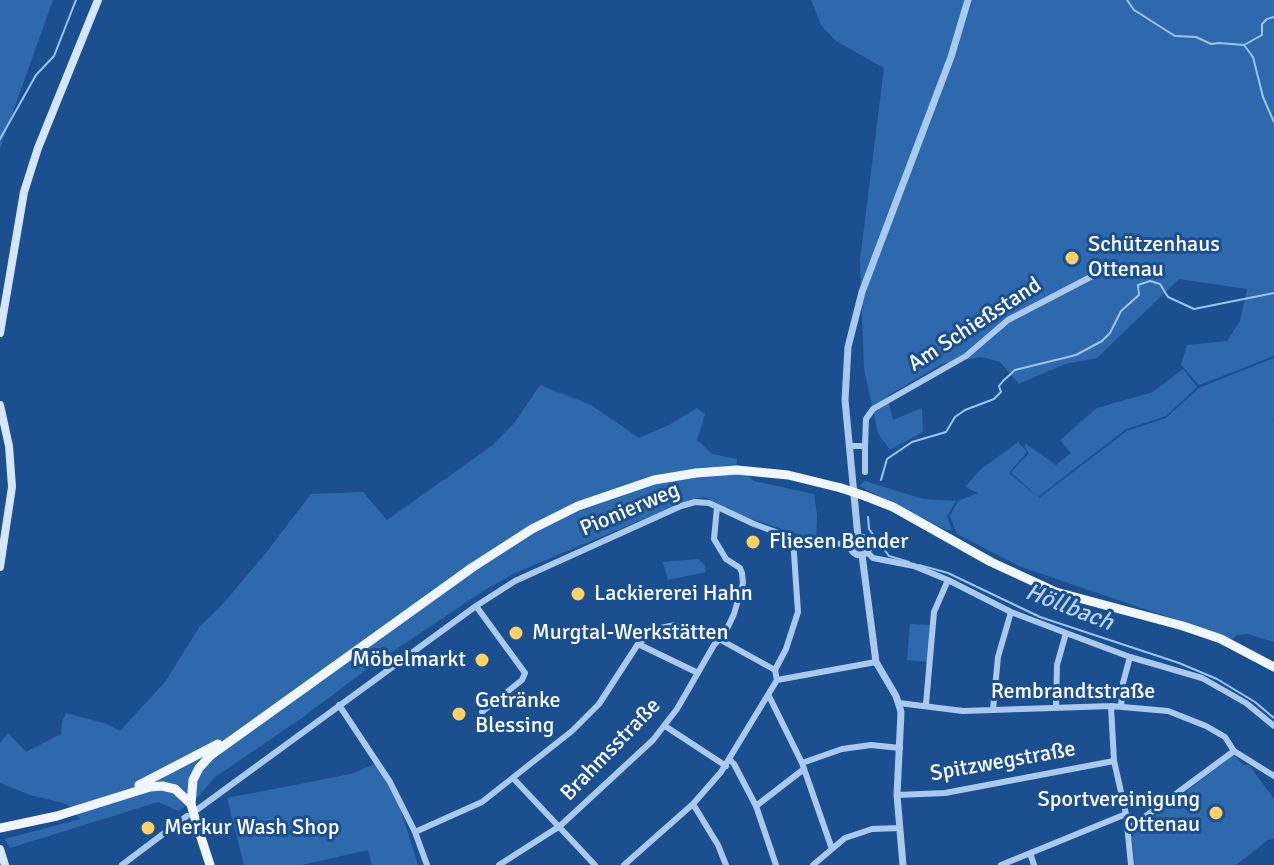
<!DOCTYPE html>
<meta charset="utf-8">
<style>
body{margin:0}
canvas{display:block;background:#1b4f8f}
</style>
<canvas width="1274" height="865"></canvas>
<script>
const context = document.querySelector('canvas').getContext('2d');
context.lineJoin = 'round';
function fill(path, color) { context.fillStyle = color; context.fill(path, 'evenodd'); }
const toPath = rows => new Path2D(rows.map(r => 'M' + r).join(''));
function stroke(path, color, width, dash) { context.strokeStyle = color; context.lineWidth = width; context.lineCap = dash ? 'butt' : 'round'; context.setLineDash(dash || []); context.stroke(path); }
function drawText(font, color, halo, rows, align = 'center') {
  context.font = font + ' Signika,sans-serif'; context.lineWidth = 6; context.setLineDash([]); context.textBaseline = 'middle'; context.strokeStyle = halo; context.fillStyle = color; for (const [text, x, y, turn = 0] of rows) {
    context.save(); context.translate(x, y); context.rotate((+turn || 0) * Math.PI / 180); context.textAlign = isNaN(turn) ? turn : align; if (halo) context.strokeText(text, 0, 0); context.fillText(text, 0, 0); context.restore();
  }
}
fill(toPath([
 [0,0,53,0,0,148],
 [811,0,1274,0,1274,356,1199,385,1181,365,1187,345,1227,341,1240,321,1247,289,1179,279,1097,358,1065,364,1019,384,1000,362,981,357,942,364,887,396,893,420,922,408,923,432,890,450,878,433,864,369,860,260,884,68,836,41,821,25],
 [1274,358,1274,420,1272,421,1274,421,1274,642,1248,634,1237,635,1233,639,1021,567,957,534,950,516,958,501,978,493,965,487,981,469,1018,442,1027,452,1009,473,1039,498,1127,431,1166,418,1199,388],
 [1183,369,1197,387,1166,416,1126,429,1038,497,1011,472,1029,453,1024,446,1026,444,1056,465,1071,453,1060,440,1097,408,1153,392],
 [540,385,591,405,639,438,669,425,697,408,705,414,697,440,712,454,737,459,736,467,754,481,814,494,817,515,816,540,742,516,705,497,689,500,515,573,485,590,374,664,303,717,214,778,198,797,179,811,158,802,10,848,5,839,80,819,67,804,30,795,0,783,0,743,8,733,26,752,61,734,62,722,66,713,107,724,120,731,165,682,200,626,222,605,265,554,311,494,363,492,387,520,493,445,515,422],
 [865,481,923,499,956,501,947,516,952,530,946,530,859,486],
 [698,559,704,564,706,572,668,580,663,562],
 [910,624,930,625,928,662,907,660],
 [1234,755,1243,765,1249,765,1274,799,1274,839,1268,840,1236,865,1135,865,1132,838,1138,828],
 [375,764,397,798,418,865,372,865,368,850,302,865,244,865,227,798,351,774]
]), '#2e69ad');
stroke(toPath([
 [1127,0,1134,10,1175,36,1196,37,1211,44,1219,43,1244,45],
 [1274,17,1267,19,1262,24,1262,35,1244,45,1253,57,1263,97,1274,122],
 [0,139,36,75,54,56,76,0],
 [881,480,887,459,912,442,946,432,955,417,965,410,994,399,1001,392,999,386,1003,381,1015,370,1076,355,1102,341,1110,333,1121,311,1139,295,1138,285,1150,281,1160,284,1168,297,1194,309,1274,293],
 [868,517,869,529,889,556,909,562],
 [919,565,948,573,1040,617,1179,663,1217,679,1255,702,1274,718]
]), '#9cc4f0', 2);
stroke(toPath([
 [849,446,865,446,866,419,873,409,966,356,1008,320,1104,270],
 [865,472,865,446],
 [867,552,873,558,914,566,948,580,1011,612,1066,633,1130,657,1202,678,1246,703,1274,726],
 [476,606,525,673,522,680,482,712],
 [638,644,698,673],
 [775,670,786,649,798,612,793,539],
 [769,696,802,763,832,849],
 [899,703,963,711,1111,706,1168,711,1206,726,1225,737,1234,751,1274,776],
 [926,704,934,612,948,580],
 [339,705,390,782,415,832,427,865],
 [1111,706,1114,761,1126,814,1131,865],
 [1121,706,1123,683,1130,657],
 [1056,707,1057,665,1066,633],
 [993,709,998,657,1011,612],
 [665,726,726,766],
 [730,760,734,764,756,806,776,865],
 [802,763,842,749,871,745,900,748],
 [513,778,595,865],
 [897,795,945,793,1114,761],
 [693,804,718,845,726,865],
 [756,806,804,769],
 [198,809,476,606,515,581,681,506,695,502,709,503,754,524,805,543,851,544],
 [1127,830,1234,751],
 [415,832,482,802,572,731,599,704,638,644,656,629,675,625,719,639,775,670,777,680,876,662],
 [1030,853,1034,865],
 [122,865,187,816],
 [499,865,560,826,653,740,677,709,714,645,725,633,734,614,743,583,742,573,740,568,726,559,714,539,717,507],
 [624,865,693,804,721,772,777,680],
 [813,865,845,838,872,829,899,828],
 [1001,865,1126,814]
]), '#a9c9ee', 6);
stroke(toPath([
 [858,537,845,400,848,347,862,292,951,57,968,0],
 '851 546a9 9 0 1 1 18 0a9 9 0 1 1-18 0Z',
 [862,555,876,662,896,696,901,712,897,795,903,865]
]), '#a9c9ee', 7);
stroke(toPath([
 [0,333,24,192,38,148,98,0],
 [0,405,9,446,12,487,0,567],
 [0,849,5,865]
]), '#d6e6fa', 8);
stroke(toPath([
 [865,496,893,507,991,562,1056,592,1183,626,1221,639,1274,667],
 [139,785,218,744],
 [191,804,193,780,199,768,211,755,473,567,532,529,578,506,654,480,696,473,737,470,788,475,841,488],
 [196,822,210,865],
 [0,828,57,816,150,787,162,786,175,789,191,804]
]), '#f0f6ff', 9);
stroke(toPath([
 [841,488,865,496],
 [191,804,196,822]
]), '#f0f6ff', 9);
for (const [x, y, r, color] of [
 [1072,258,8,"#ffd166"],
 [753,542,8,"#ffd166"],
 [578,594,8,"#ffd166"],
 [516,633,8,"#ffd166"],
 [482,660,8,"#ffd166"],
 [459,714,8,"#ffd166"],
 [1216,813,8,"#ffd166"],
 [148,828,8,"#ffd166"]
]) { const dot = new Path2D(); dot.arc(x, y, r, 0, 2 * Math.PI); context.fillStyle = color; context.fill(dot); stroke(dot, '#1b4f8f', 3); }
drawText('22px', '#fff', '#1b4f8f', [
 ["Schützenhaus",1088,245],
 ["Ottenau",1088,270],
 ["Fliesen Bender",769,542],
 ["Lackiererei Hahn",594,594],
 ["Murgtal-Werkstätten",532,633],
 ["Möbelmarkt",466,660,"right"],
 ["Getränke",475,701],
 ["Blessing",475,726],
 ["Sportvereinigung",1200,800,"right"],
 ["Ottenau",1200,825,"right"],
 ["Merkur Wash Shop",164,828]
], 'left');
drawText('22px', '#fff', '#1b4f8f', [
 ["Am Schießstand",975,325,-33],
 ["Pionierweg",630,510,-23],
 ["Rembrandtstraße",1073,692],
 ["Brahmsstraße",611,750,-46],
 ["Spitzwegstraße",1003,762,-10]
]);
drawText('italic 24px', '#b5d3f5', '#1b4f8f', [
 ["Höllbach",1069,608,21]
]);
</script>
